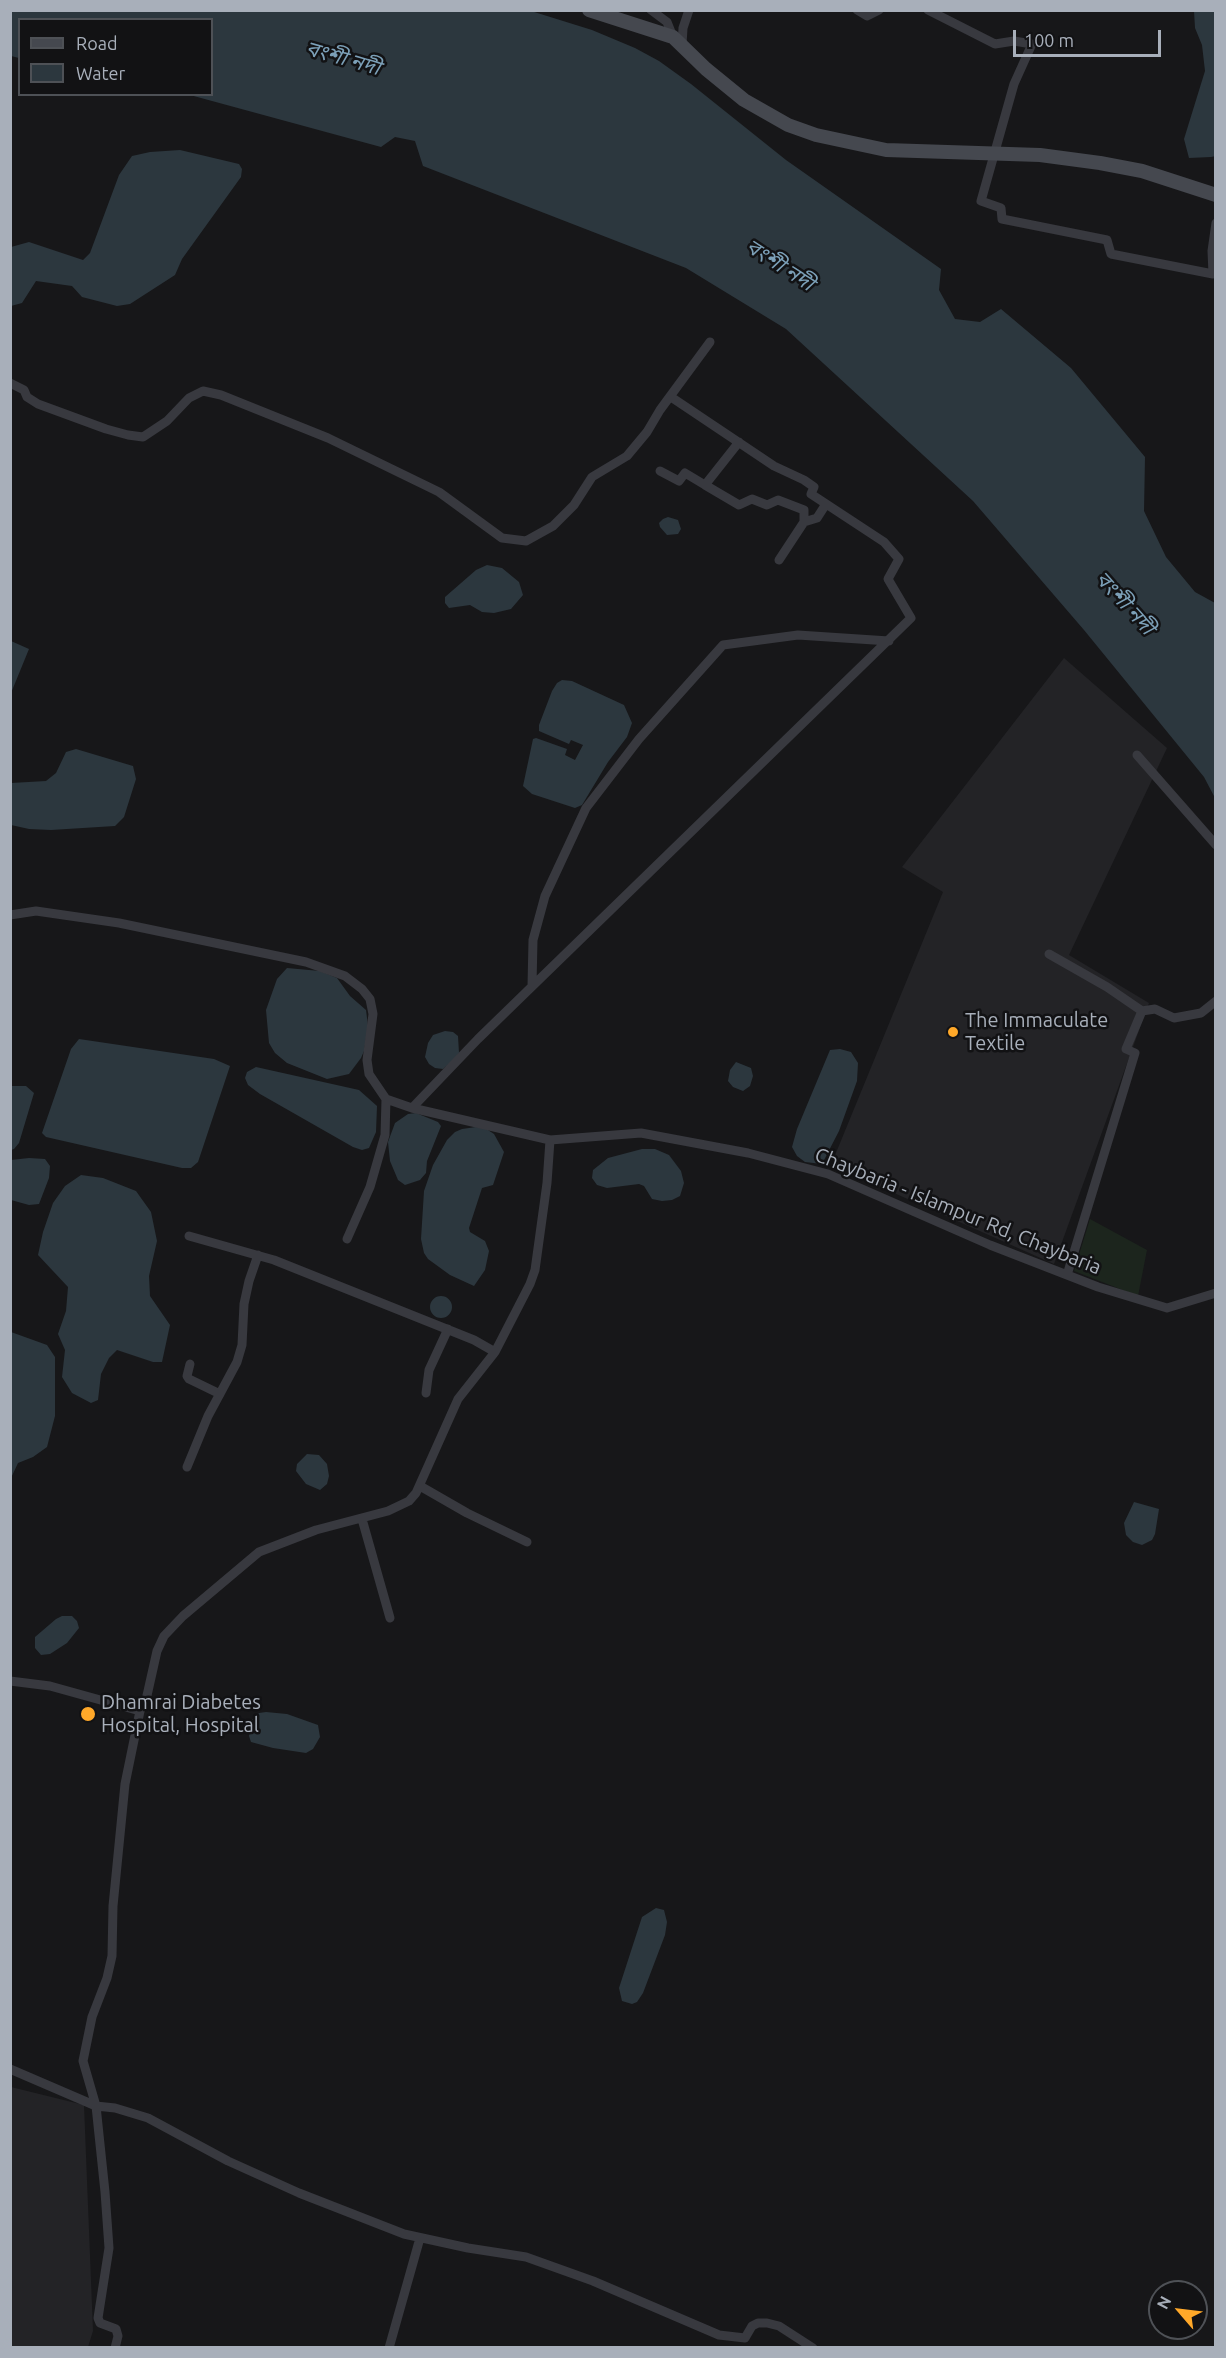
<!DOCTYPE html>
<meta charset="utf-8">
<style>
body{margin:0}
#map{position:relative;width:1226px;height:2358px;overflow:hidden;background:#171719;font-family:Ubuntu,sans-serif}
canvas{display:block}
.frame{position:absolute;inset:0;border:12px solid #a8afba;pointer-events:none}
.legend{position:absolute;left:18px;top:18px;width:195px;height:78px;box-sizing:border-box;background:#121214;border:2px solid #4e5156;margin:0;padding:8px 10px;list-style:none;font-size:18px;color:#a8afba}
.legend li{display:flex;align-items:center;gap:12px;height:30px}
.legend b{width:30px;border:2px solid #4e5156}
.north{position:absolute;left:1148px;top:2280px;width:60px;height:60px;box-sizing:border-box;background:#121214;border:2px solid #4e5156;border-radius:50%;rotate:298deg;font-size:16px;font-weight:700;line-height:24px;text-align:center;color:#a8afba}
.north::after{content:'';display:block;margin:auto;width:21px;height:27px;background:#ffa829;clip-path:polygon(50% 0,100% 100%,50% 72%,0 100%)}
.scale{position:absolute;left:1013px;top:30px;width:148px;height:27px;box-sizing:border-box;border:3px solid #a8afba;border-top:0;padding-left:8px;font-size:18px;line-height:21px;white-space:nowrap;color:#a8afba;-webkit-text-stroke:4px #121214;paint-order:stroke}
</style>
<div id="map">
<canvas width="1226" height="2358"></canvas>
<div class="frame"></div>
<ul class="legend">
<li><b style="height:8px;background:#45484f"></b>Road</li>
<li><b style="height:16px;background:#2c373e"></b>Water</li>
</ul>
<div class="north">N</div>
<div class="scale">100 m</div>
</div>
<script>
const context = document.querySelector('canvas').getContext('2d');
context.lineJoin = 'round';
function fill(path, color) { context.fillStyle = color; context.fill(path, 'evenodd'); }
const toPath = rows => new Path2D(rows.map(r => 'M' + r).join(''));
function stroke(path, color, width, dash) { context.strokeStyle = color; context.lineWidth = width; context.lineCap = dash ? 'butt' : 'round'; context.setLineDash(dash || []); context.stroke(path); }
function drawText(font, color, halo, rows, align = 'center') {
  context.font = font + ' Ubuntu,"Noto Sans Bengali",sans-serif'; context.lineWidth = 5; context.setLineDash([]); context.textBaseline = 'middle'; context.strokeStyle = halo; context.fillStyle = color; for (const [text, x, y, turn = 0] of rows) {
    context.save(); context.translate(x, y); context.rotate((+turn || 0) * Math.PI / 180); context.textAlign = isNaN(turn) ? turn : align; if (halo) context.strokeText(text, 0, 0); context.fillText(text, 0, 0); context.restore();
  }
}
fill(toPath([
 [1064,658,1167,748,1069,955,1149,1003,1054,1264,831,1165,943,892,902,867],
 [11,2087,84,2105,93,2331,88,2347,11,2348]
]), '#232326');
fill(toPath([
 [1090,1219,1147,1250,1138,1296,1074,1271]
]), '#1c251d');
fill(toPath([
 [10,11,531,11,592,30,635,48,659,61,691,84,786,160,941,269,939,290,955,319,980,322,1001,309,1071,368,1145,457,1144,511,1166,557,1195,592,1215,603,1215,798,1204,777,1084,630,973,501,786,329,686,268,423,166,415,141,395,137,381,147,190,95,212,94,212,20,20,20,19,58,11,56],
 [1194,11,1215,11,1216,156,1211,157,1189,158,1184,139,1205,71,1202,45,1195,28],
 [180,150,239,164,242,169,241,177,182,259,175,275,130,304,117,306,82,297,72,286,36,281,22,303,11,306,11,247,29,242,83,260,90,253,119,175,132,156,150,152],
 [668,517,678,520,681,529,678,534,667,535,660,527,659,523,663,519],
 [487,565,502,568,519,582,523,595,511,609,494,613,482,612,470,605,449,608,445,603,445,597,476,570],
 [11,641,29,649,11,693],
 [562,680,572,681,624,705,632,723,627,737,608,762,582,805,575,808,532,794,523,786,533,739,536,738,567,749,565,755,575,760,583,745,571,740,569,744,539,731,539,725,552,691,557,683],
 [76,749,133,766,136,779,124,817,115,826,51,830,29,829,11,825,11,783,46,781,56,773,66,752],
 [287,968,320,971,337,978,350,996,366,1010,368,1026,364,1051,361,1058,349,1074,327,1079,287,1063,275,1053,269,1043,266,1010,277,979],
 [445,1031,453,1032,458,1036,459,1053,456,1058,443,1069,435,1068,429,1064,425,1057,428,1043,433,1035],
 [79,1039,214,1059,230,1066,198,1162,191,1168,182,1168,46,1137,42,1133,71,1049],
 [840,1049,851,1052,858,1063,857,1081,839,1131,822,1164,805,1162,797,1156,792,1147,797,1129,830,1050],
 [736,1062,751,1068,753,1076,750,1086,743,1091,733,1087,728,1081,730,1070],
 [256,1067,359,1090,377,1106,376,1132,369,1148,362,1150,353,1147,260,1094,248,1085,245,1078,247,1072],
 [11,1086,26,1086,34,1093,19,1143,14,1149,11,1150],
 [416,1113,438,1122,441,1126,427,1161,426,1173,420,1180,405,1185,398,1180,390,1161,388,1142,395,1123,408,1114],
 [476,1127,485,1128,494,1134,504,1152,493,1185,482,1188,469,1228,470,1232,485,1241,489,1251,485,1270,474,1286,450,1275,428,1259,424,1253,421,1239,424,1191,433,1165,447,1140,455,1132,462,1129],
 [642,1149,655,1149,669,1155,681,1171,684,1183,680,1196,672,1200,662,1201,652,1199,644,1186,639,1184,607,1188,597,1185,592,1178,593,1170,608,1158],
 [29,1158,45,1159,50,1166,49,1178,39,1204,29,1205,11,1200,11,1160],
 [81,1175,103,1178,136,1191,151,1212,157,1241,149,1276,150,1296,170,1325,162,1362,153,1362,117,1350,109,1358,101,1374,98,1400,91,1403,72,1393,62,1377,65,1350,58,1334,66,1311,68,1287,38,1255,43,1232,53,1203,65,1186],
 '430 1307a11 11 0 1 1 22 0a11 11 0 1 1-22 0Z',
 [11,1332,47,1345,55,1357,55,1416,47,1447,33,1457,18,1463,11,1478],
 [307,1454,319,1455,327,1464,329,1476,327,1484,320,1490,306,1484,296,1471,297,1464],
 [1134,1502,1159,1509,1155,1534,1152,1540,1142,1545,1133,1542,1126,1535,1124,1523],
 [62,1616,72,1616,77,1621,79,1628,67,1643,50,1654,41,1655,35,1648,35,1637,56,1619],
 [266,1712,287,1714,318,1725,320,1737,313,1749,306,1753,273,1748,251,1742,249,1736,251,1721,259,1713],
 [656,1908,664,1910,667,1922,665,1935,643,1993,637,2002,632,2004,622,2001,619,1988,642,1917]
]), '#2c373e');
stroke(toPath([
 [651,10,667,22,673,37],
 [857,10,867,16,879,10],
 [928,10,995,44,1014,41,1032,44,1014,84,981,201,1001,208,1002,219,1107,240,1111,254,1213,274,1212,251,1216,223],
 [682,45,683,28,689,10],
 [10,383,24,390,27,397,38,404,106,429,128,435,143,437,167,421,189,398,203,391,221,395,328,438,439,492,502,538,526,541,553,526,574,505,592,477,627,456,647,432,660,410,710,342],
 [660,471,679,481,685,473,705,485,739,442],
 [705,485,739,505,752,499,767,505,778,500,804,510,804,522,817,518,826,504],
 [779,560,804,522],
 [1137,755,1216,845],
 [10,915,36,911,119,923,306,962,345,976,362,989,370,999,373,1014,367,1060,369,1074,386,1099,385,1135,370,1187,347,1239],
 [1049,954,1107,987,1142,1011,1126,1049,1135,1053,1067,1275],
 [532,986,533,940,545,896,586,808,639,739,723,645,798,635,889,641],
 [1142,1011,1155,1009,1174,1018,1201,1013,1216,1001],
 [386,1099,412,1108],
 [550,1140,412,1108,478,1039,911,618,888,579,899,559,884,542,811,494,814,487,804,480,774,466,671,397],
 [189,1236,274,1260,474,1340,495,1352],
 [190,1364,187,1376,189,1379,220,1394],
 [426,1393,429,1370,448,1329],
 [187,1467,208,1416,237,1362,242,1345,244,1304,249,1281,258,1255],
 [420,1486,467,1513,527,1542],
 [362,1519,390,1618],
 [10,1681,50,1686,140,1711],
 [10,2069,96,2106,115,2108,148,2118,228,2161,299,2193,404,2234,468,2248,526,2257,593,2281,719,2335,745,2338,752,2326,758,2323,767,2323,779,2326,813,2348],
 [115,2348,118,2336,116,2329,100,2323,98,2318,109,2248,105,2192,96,2106,83,2061,92,2017,107,1978,112,1956,113,1906,125,1784,140,1711,146,1700,157,1651,164,1636,183,1616,259,1552,316,1530,388,1511,409,1501,416,1493,458,1399,495,1352,530,1284,535,1270,547,1183,550,1140,641,1133,748,1153,828,1174,990,1245,1098,1287,1167,1308,1216,1293],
 [389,2348,420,2238]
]), '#38393f', 9);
stroke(toPath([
 [589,10,673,37,706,69,744,100,788,125,816,135,886,150,1040,155,1100,163,1142,171,1216,195]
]), '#45484f', 14);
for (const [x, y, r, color] of [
 [953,1032,6,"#ffa829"],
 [88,1714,8,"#ffa829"]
]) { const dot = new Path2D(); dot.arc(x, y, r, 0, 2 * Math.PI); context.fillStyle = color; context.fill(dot); stroke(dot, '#121214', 2); }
drawText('20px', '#a8afba', '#121214', [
 ["The Immaculate",965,1020],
 ["Textile",965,1043],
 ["Dhamrai Diabetes",101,1702],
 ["Hospital, Hospital",101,1725]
], 'left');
drawText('20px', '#a8afba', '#121214', [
 ["Chaybaria - Islampur Rd, Chaybaria",958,1211,22]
]);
drawText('italic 21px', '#7ca0b8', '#121214', [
 ["বংশী নদী",343,58,16],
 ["বংশী নদী",780,265,33],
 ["বংশী নদী",1125,603,48]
]);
</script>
